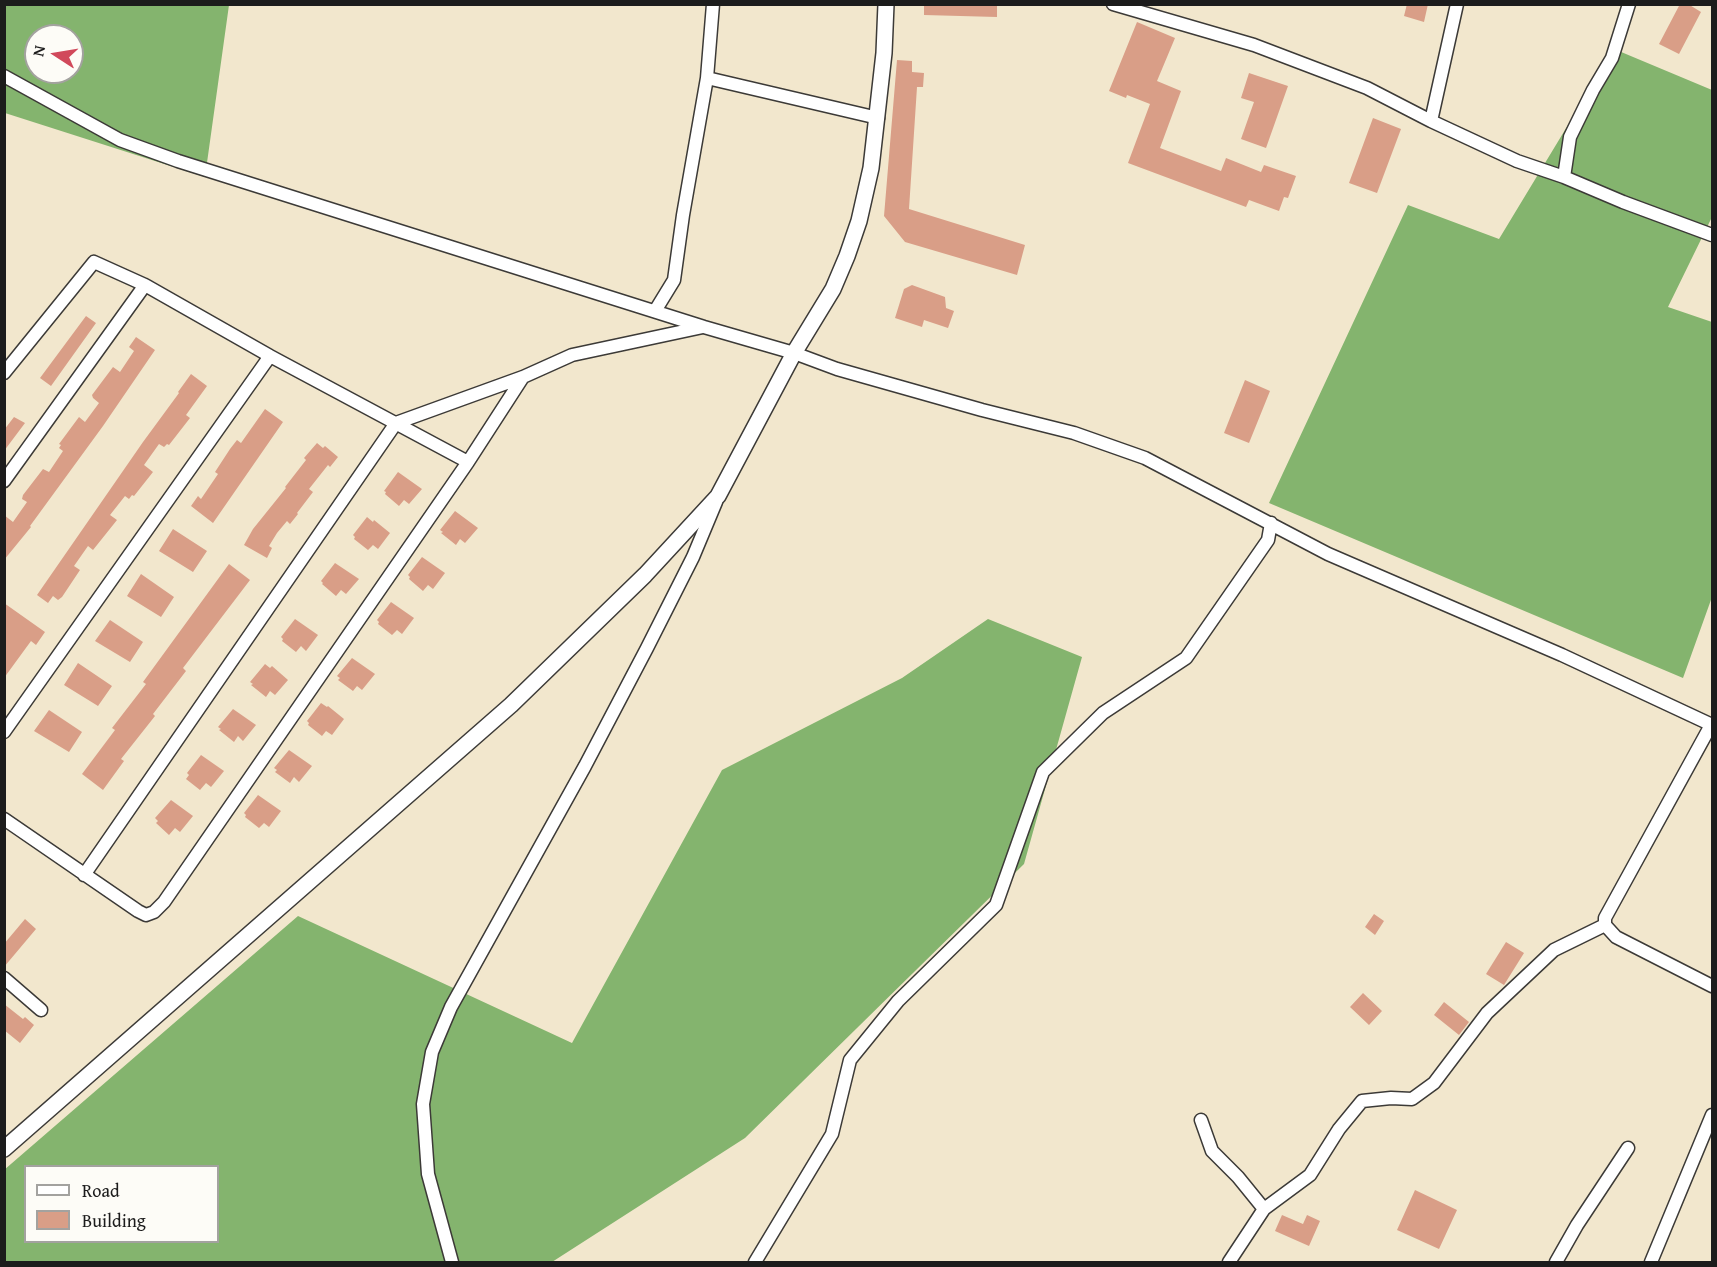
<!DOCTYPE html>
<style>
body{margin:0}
#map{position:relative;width:1717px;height:1267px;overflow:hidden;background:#f2e7cd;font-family:"Gentium Book Plus",serif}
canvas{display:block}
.frame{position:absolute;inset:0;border:6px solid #1c1c1c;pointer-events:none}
.legend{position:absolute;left:24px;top:1165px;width:195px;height:78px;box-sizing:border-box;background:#fdfcf7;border:2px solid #a3a29f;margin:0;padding:8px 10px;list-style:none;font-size:18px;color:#1c1c1c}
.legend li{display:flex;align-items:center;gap:12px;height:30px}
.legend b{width:30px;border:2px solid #a3a29f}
.north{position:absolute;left:24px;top:24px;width:60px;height:60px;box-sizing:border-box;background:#fdfcf7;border:2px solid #a3a29f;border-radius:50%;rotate:282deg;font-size:16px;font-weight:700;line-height:24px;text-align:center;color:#1c1c1c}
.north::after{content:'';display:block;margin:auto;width:21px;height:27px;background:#d1495b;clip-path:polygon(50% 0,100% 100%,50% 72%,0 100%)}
</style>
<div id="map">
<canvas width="1717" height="1267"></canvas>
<div class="frame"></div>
<ul class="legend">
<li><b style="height:8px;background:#fff"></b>Road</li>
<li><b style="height:16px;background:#d99e87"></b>Building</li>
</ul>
<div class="north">N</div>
</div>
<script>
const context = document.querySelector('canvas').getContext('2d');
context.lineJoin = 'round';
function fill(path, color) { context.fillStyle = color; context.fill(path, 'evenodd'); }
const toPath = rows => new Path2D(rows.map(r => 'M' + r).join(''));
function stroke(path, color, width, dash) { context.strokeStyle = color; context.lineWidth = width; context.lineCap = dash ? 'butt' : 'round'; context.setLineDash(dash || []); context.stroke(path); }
fill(toPath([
 [5,5,229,5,205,177,5,113],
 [36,36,72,36,72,72,36,72],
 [1614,49,1712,90,1712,217,1668,307,1712,322,1712,597,1683,678,1269,503,1408,205,1499,239],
 [988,619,1082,657,1024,864,745,1138,552,1262,5,1262,4,1170,298,916,572,1043,722,770,902,678],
 [26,1166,218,1166,218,1242,26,1242]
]), '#84b46e');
fill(toPath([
 [924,4,997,4,997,17,924,15],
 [1407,4,1428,4,1424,22,1404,16],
 [1680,4,1688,4,1701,12,1679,54,1659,44],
 [1137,22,1175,38,1157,81,1181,91,1160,148,1221,171,1226,158,1261,172,1264,165,1296,176,1288,198,1284,197,1279,211,1249,200,1246,207,1128,163,1150,104,1127,95,1126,98,1109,91],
 [897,60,912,61,912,72,924,73,923,87,917,87,909,209,1025,245,1017,275,905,242,884,216],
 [1249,73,1288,86,1266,148,1241,139,1254,102,1241,98],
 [1373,118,1401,129,1377,193,1349,183],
 [912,285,945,297,946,308,954,311,948,328,924,320,922,327,895,318,904,289],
 [86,316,96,323,51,386,40,378],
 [136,337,155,350,103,426,30,526,31,527,4,560,4,515,13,522,27,502,22,499,23,495,43,469,49,472,63,451,59,448,61,445,59,444,79,417,85,422,99,403,93,398,92,395,113,367,120,372,134,351,129,347],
 [191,374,207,386,186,415,190,418,169,445,167,444,164,447,159,444,144,465,153,472,134,496,132,495,129,499,125,496,110,515,117,520,93,550,88,546,74,566,80,570,62,597,58,600,53,596,48,603,37,595,143,442,179,393,178,392],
 [1245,380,1270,391,1249,443,1224,433],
 [265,409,283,422,213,523,191,506,198,496,201,499,218,474,215,472,230,449,237,440,241,443],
 [14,417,25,423,4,451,4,430],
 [317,443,323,448,325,446,338,457,330,467,328,465,309,489,313,492,297,513,298,514,290,524,287,521,277,533,269,546,272,548,267,558,244,545,253,529,286,488,285,487,306,460,304,458],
 [398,472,422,489,409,504,404,500,399,506,385,494,386,492,384,491],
 [455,511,478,528,465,543,460,539,456,545,441,533,443,532,440,530],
 [367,517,373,522,374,520,390,533,378,549,373,545,368,550,354,539,355,537,353,535],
 [173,529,207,551,193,572,159,551],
 [422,557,445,573,433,589,428,585,423,591,409,579,410,577,408,575],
 [335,563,359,579,346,594,341,590,336,596,322,584,323,583,321,581],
 [229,564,250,580,183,668,186,671,153,714,155,716,121,759,124,761,103,790,82,774,115,730,112,728,146,684,143,682],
 [141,574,174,597,161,617,127,596],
 [391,602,414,618,402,634,397,630,392,635,378,624,379,622,377,620],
 [4,603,45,632,36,645,31,641,4,678],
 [295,619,318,635,306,651,301,646,296,652,282,641,283,639,281,637],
 [110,620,143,642,130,662,95,641],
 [352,658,375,674,362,690,357,686,353,691,338,680,340,678,337,676],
 [78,663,112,686,98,706,64,685],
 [265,664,270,668,272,666,288,680,275,695,270,691,266,697,251,685,253,684,250,682],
 [321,703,327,707,328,706,344,719,332,735,326,731,322,736,308,725,309,723,307,721],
 [233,709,256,725,243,741,238,736,234,742,219,730,221,729,218,727],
 [49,710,82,732,69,752,34,731],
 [289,750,312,766,299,782,294,777,290,783,275,772,277,770,274,768],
 [201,755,224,771,211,787,206,783,200,790,186,779,189,775,187,773],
 [258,795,281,811,269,827,264,823,259,828,245,817,246,815,244,813],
 [171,800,193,816,180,832,175,828,169,835,156,823,158,821,155,818],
 [1374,914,1384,921,1375,935,1365,927],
 [25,919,36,929,4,967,4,944],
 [1506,942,1524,953,1504,985,1486,974],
 [1363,993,1382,1011,1369,1025,1350,1007],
 [1444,1002,1469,1022,1459,1035,1434,1015],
 [4,1004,23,1019,25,1017,34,1025,20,1043,4,1030],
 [1415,1190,1457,1210,1439,1249,1397,1230],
 [1282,1215,1303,1224,1307,1215,1320,1221,1309,1246,1275,1231]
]), '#d99e87');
const minor = toPath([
 [1113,4,1254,45,1367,88,1431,121,1517,161,1564,177,1623,202,1712,235],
 [4,76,120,140,178,161,704,327,794,353,837,369,982,410,1074,433,1145,458,1328,554,1562,655,1712,725],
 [707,78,878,118],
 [1431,121,1457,4],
 [1564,177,1570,137,1593,90,1612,58,1629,4],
 [655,311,674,280,683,215,707,78,713,4],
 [4,373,94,262,145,285,270,356,468,462],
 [4,481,145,285],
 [1711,725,1605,918,1605,925,1616,937,1712,986],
 [4,732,270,356],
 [4,819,138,911,146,915,154,912,164,902,468,462,523,377],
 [84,875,396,423,523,377,572,355,703,327],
 [4,978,41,1010],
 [1201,1120,1212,1151,1238,1177,1264,1209],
 [452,1262,428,1174,423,1104,432,1052,451,1007,585,766,647,648,693,557,716,502],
 [755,1262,832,1134,850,1060,898,1001,996,905,1043,772,1103,713,1186,658,1268,540,1271,523],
 [1229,1262,1264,1209,1310,1175,1339,1129,1362,1101,1391,1098,1412,1099,1434,1083,1487,1013,1554,950,1605,925],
 [1556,1262,1577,1225,1628,1148],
 [1651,1262,1712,1115]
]);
const tertiary = toPath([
 [4,1149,511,705,645,575,718,496,794,353,833,289,847,256,859,221,871,168,884,53,886,4]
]);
stroke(minor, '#3c3a37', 15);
stroke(tertiary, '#3c3a37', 18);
stroke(minor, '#fff', 12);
stroke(tertiary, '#fff', 15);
</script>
